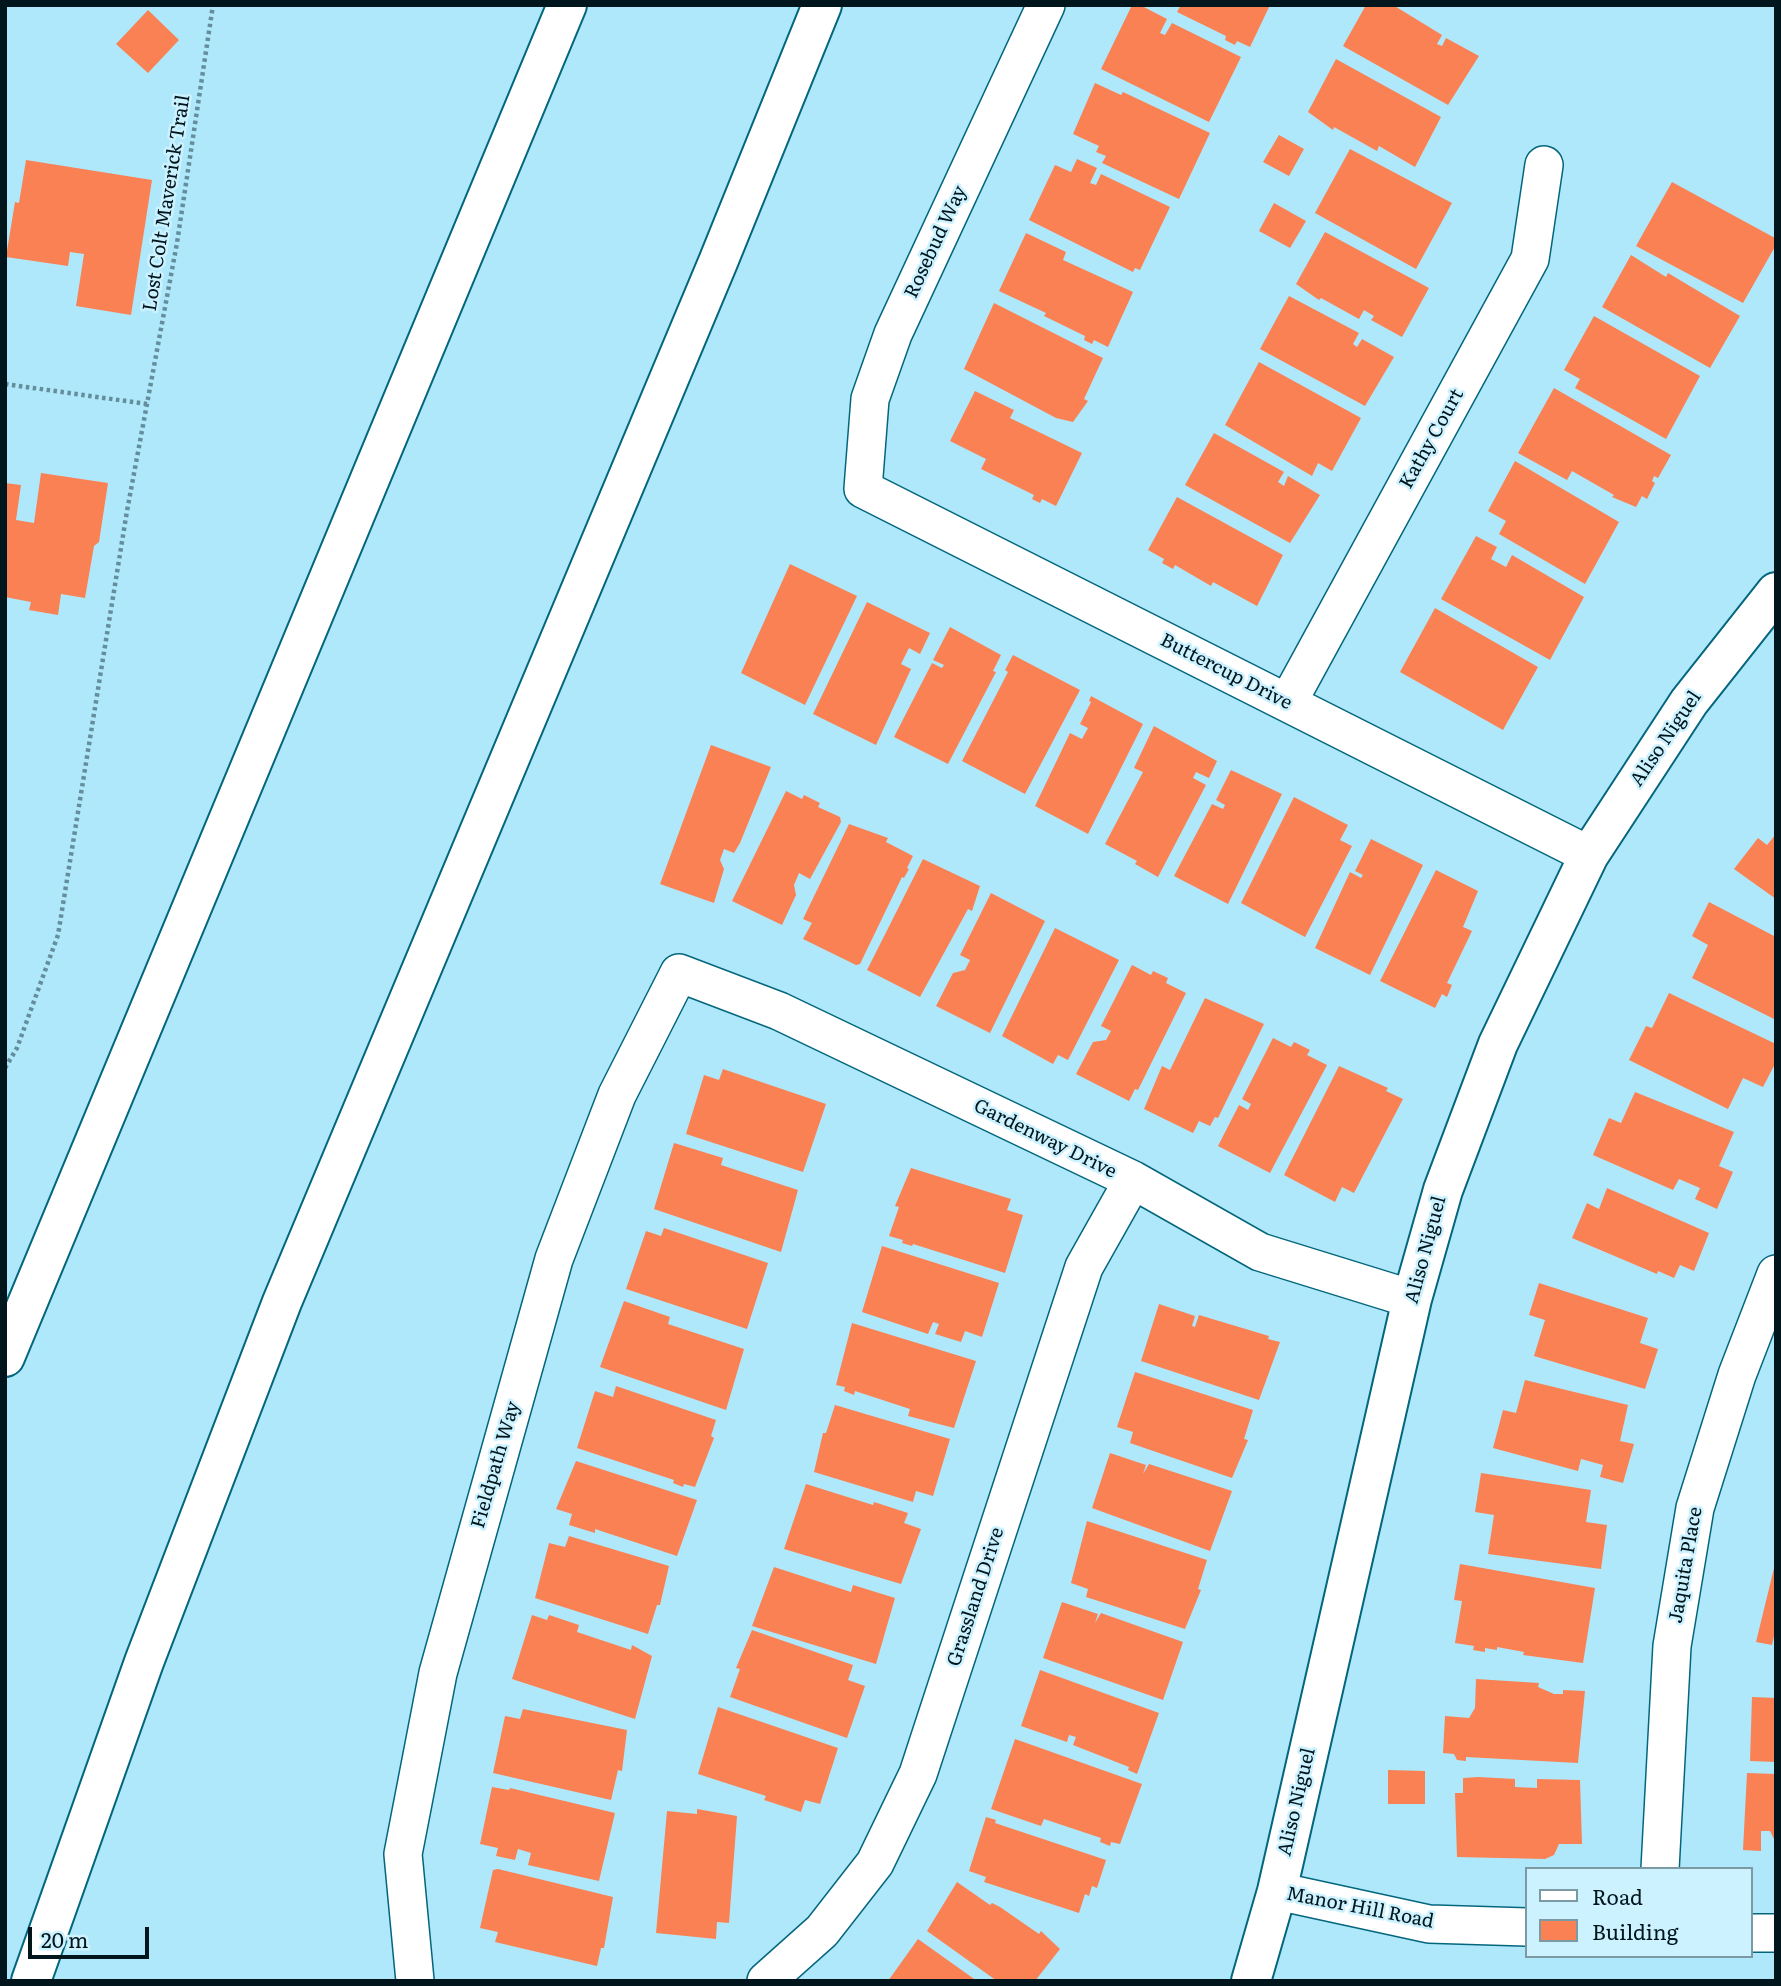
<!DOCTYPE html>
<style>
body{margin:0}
#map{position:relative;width:1781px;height:1986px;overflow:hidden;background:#afe8fb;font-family:Literata,serif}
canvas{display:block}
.frame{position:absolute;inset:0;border:7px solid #01151c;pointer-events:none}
.legend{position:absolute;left:1525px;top:1867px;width:228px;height:91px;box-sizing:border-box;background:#ccf2ff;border:2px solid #7b9aa4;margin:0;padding:9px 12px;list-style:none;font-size:21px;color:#01151c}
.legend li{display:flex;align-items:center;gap:14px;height:35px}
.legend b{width:35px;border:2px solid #7b9aa4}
.scale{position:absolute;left:28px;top:1927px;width:121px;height:32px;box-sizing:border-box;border:4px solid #01151c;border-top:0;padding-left:9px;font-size:21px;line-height:24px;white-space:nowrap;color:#01151c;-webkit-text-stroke:5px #ccf2ff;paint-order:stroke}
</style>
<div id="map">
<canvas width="1781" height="1986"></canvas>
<div class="frame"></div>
<ul class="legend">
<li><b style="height:9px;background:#fff"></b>Road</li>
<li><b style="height:19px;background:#fa8153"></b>Building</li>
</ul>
<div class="scale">20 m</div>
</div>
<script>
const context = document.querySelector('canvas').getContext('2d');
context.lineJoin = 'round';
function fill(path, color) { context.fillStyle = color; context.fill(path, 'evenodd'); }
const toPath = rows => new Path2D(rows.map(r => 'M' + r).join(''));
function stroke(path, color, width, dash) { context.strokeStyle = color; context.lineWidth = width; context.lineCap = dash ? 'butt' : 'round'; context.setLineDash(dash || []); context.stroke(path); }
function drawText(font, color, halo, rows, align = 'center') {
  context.font = font + ' Literata,serif'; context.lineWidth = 5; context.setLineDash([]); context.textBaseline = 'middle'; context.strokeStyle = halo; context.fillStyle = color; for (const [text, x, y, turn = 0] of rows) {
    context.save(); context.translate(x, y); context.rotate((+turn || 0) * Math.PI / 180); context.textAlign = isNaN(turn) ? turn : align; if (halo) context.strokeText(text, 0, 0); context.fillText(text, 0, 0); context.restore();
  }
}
fill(toPath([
 [1132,5,1140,5,1167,19,1160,33,1165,35,1172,23,1241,57,1209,122,1101,69],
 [1181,5,1270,5,1250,47,1237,41,1235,45,1225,40,1226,36,1177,12],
 [1366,5,1393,5,1442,35,1437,44,1442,46,1446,38,1479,56,1448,105,1343,46],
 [148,10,179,40,148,73,116,44],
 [1336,59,1441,117,1415,167,1379,146,1377,151,1334,127,1333,130,1308,112],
 [1095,83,1121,95,1123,92,1210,133,1179,199,1102,163,1106,156,1096,152,1099,146,1073,134],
 [1279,135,1304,149,1289,176,1263,162],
 [1350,149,1452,203,1416,269,1315,213],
 [1077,159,1097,168,1090,183,1096,185,1101,174,1170,207,1140,270,1135,268,1133,272,1029,220,1055,165,1071,172],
 [26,160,152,180,131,315,76,306,84,254,70,252,68,266,6,257,15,202,19,203],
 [1672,182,1775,238,1776,245,1743,303,1636,246],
 [1274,203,1306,221,1290,248,1259,231],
 [1325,232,1429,288,1402,337,1371,320,1374,316,1364,310,1359,319,1321,298,1319,300,1296,284],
 [1026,233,1066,252,1063,260,1133,292,1108,347,1094,340,1092,344,1084,340,1085,336,1044,316,1046,313,999,291],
 [1631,255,1666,277,1668,273,1740,316,1710,368,1602,307],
 [1289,296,1359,333,1353,344,1357,347,1362,339,1394,357,1365,406,1260,349],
 [994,303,1103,358,1084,399,1088,401,1073,422,1056,418,964,369],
 [1594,316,1700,376,1666,439,1575,388,1580,379,1564,370],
 [1259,362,1361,418,1332,471,1318,463,1312,476,1225,425],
 [1554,388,1671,455,1658,478,1654,476,1652,481,1655,483,1647,499,1642,496,1636,507,1612,497,1614,495,1572,471,1567,480,1518,453],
 [975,391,1014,410,1010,418,1082,453,1056,506,1042,499,1040,503,1032,499,1034,495,981,469,986,459,950,441],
 [1214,433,1284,472,1278,482,1284,486,1288,476,1320,495,1290,543,1185,485],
 [1515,461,1619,522,1585,584,1499,534,1506,521,1488,511],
 [41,473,108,483,99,542,94,546,85,598,61,594,58,615,29,610,31,602,5,597,5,483,21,485,16,520,34,523],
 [1177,497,1283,555,1257,606,1213,582,1211,586,1175,565,1173,569,1162,563,1164,559,1148,550],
 [1476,536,1497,547,1491,559,1506,567,1512,555,1584,597,1550,660,1441,599],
 [790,564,857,596,805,705,741,673],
 [867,602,930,633,920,654,909,648,901,664,911,669,876,745,813,714],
 [1435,608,1538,667,1503,730,1400,672],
 [950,627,1001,655,993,671,996,672,948,764,894,737,932,663,942,668,944,665,933,660],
 [1013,655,1080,690,1025,794,962,761,1008,672,1005,670],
 [1091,696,1143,724,1088,834,1035,806,1070,733,1082,739,1088,728,1080,724,1091,702,1089,701],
 [1154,726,1217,761,1209,778,1196,772,1193,778,1206,785,1158,877,1135,864,1137,861,1105,844,1143,772,1134,768],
 [711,745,771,767,740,843,734,853,724,849,720,860,724,869,714,903,660,884],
 [1231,770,1282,794,1228,904,1174,876,1212,804,1223,809,1225,805,1216,800],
 [786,791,802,799,804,795,820,803,818,807,840,817,841,822,810,879,799,873,794,885,796,895,782,925,732,901],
 [1294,797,1348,825,1340,840,1352,846,1305,937,1241,903],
 [849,824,888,838,886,842,913,856,907,868,909,869,904,878,902,877,860,964,856,965,803,939,812,923,803,919],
 [1776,834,1776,899,1734,869,1758,838,1767,845],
 [1371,839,1423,865,1370,975,1315,948,1350,872,1361,878,1363,875,1355,871],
 [923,859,980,886,972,911,968,909,920,997,867,970],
 [1436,870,1478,891,1463,927,1472,931,1447,983,1452,985,1447,997,1442,994,1435,1008,1380,981],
 [991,893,1045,921,990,1033,936,1006,953,973,965,970,970,960,960,955],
 [1709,902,1776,937,1776,1020,1692,978,1708,945,1692,936],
 [1055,928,1119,960,1068,1060,1058,1055,1053,1064,1002,1036],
 [1132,965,1151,975,1153,971,1168,978,1166,983,1186,993,1138,1090,1135,1089,1129,1101,1076,1074,1093,1042,1106,1040,1111,1031,1101,1026],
 [1669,993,1776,1044,1776,1062,1763,1087,1743,1078,1728,1109,1629,1060,1646,1026,1652,1028],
 [1205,998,1264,1024,1218,1118,1215,1117,1210,1126,1199,1121,1193,1133,1144,1109,1162,1066,1170,1070],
 [1273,1038,1291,1047,1294,1042,1310,1050,1307,1055,1327,1065,1270,1173,1218,1146,1239,1105,1248,1110,1251,1104,1242,1099],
 [1339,1066,1388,1088,1386,1091,1403,1099,1354,1193,1342,1187,1335,1202,1284,1175],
 [723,1069,826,1104,803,1172,686,1134,704,1075,719,1080],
 [1635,1092,1734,1132,1719,1166,1733,1172,1717,1209,1695,1199,1700,1188,1679,1179,1673,1190,1593,1155,1609,1118,1621,1123],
 [674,1143,723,1158,721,1165,798,1190,781,1252,654,1209],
 [911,1168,1011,1199,1007,1210,1023,1215,1005,1273,913,1244,912,1246,902,1243,903,1240,889,1236,899,1207,895,1206],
 [1607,1188,1709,1233,1694,1271,1680,1265,1674,1278,1658,1271,1657,1274,1572,1238,1587,1203,1599,1209],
 [664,1228,768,1263,747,1329,626,1289,646,1231,661,1236],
 [882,1246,999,1283,982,1337,965,1331,961,1342,935,1334,939,1324,933,1322,928,1334,862,1312],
 [1539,1283,1648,1318,1640,1343,1658,1349,1645,1389,1534,1356,1545,1320,1529,1315],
 [624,1301,670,1317,668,1324,744,1349,726,1410,600,1367],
 [1159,1304,1195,1316,1192,1326,1195,1327,1199,1315,1269,1336,1268,1339,1280,1342,1259,1400,1141,1361],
 [852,1323,976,1361,954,1428,908,1416,910,1409,855,1391,854,1395,844,1391,845,1387,836,1385],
 [1135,1372,1253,1410,1244,1439,1248,1440,1232,1478,1130,1443,1133,1432,1117,1427],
 [1525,1380,1628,1405,1620,1441,1634,1444,1623,1483,1600,1477,1603,1465,1581,1459,1578,1471,1493,1448,1503,1410,1516,1413],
 [616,1386,716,1420,711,1436,714,1438,695,1487,684,1484,683,1487,673,1483,674,1480,577,1448,595,1391,613,1397],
 [835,1405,950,1439,933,1496,916,1491,913,1502,814,1472,823,1433,826,1433],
 [1110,1453,1146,1465,1143,1474,1149,1464,1232,1491,1210,1551,1092,1508],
 [576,1461,697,1500,677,1556,595,1529,595,1533,569,1525,572,1514,556,1509],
 [1481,1473,1591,1490,1586,1522,1607,1525,1601,1569,1488,1554,1494,1515,1475,1512],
 [806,1484,873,1505,874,1502,908,1513,904,1523,921,1529,901,1584,784,1549],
 [1087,1521,1207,1560,1198,1589,1201,1590,1185,1629,1086,1597,1088,1589,1071,1583],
 [569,1536,669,1566,660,1605,657,1605,648,1634,535,1598,549,1543,565,1547],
 [1460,1564,1595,1588,1583,1663,1523,1655,1524,1652,1497,1647,1497,1650,1485,1648,1485,1652,1473,1650,1474,1646,1455,1643,1462,1601,1454,1600],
 [1775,1564,1776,1627,1772,1645,1756,1642],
 [774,1567,851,1592,853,1585,895,1598,876,1664,752,1626],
 [1062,1602,1098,1614,1095,1623,1101,1613,1183,1642,1163,1700,1043,1658],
 [532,1615,547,1620,549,1615,579,1625,577,1632,631,1650,632,1645,652,1656,635,1719,512,1679],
 [752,1630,853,1665,848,1680,865,1686,847,1738,730,1697,740,1669,736,1668],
 [1040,1670,1159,1713,1137,1774,1128,1770,1129,1767,1073,1745,1076,1737,1069,1735,1067,1742,1021,1726],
 [1476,1679,1539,1683,1538,1687,1554,1694,1563,1694,1563,1690,1585,1691,1578,1763,1466,1757,1466,1761,1457,1760,1454,1754,1443,1753,1445,1716,1469,1718,1475,1708],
 [1752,1697,1776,1698,1776,1762,1750,1761],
 [718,1707,838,1748,820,1804,805,1800,801,1812,764,1800,766,1796,698,1774],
 [523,1709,627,1730,622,1771,618,1770,611,1800,493,1773,505,1716,520,1719],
 [1015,1739,1142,1784,1120,1844,1111,1842,1110,1846,1100,1842,1101,1838,1044,1819,1041,1826,991,1809],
 [1388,1770,1425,1771,1425,1804,1388,1804],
 [1747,1773,1776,1774,1776,1843,1770,1831,1761,1831,1761,1851,1743,1850],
 [1478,1777,1515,1779,1515,1787,1537,1788,1537,1779,1580,1780,1582,1844,1559,1844,1554,1855,1545,1859,1457,1857,1455,1793,1463,1793,1463,1778],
 [492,1787,509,1790,510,1788,615,1813,599,1881,528,1865,531,1853,518,1849,515,1860,496,1856,498,1848,480,1844],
 [697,1809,737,1816,729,1923,717,1922,716,1939,656,1933,667,1811,697,1814],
 [986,1817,996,1820,995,1823,1106,1860,1097,1888,1092,1886,1089,1896,1085,1894,1079,1913,984,1882,986,1877,969,1871],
 [498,1869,613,1897,604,1948,601,1948,597,1966,495,1942,498,1932,480,1928,493,1870],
 [957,1882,990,1905,992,1903,1000,1907,1039,1934,1041,1931,1060,1949,1035,1981,997,1981,927,1931],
 [918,1939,977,1981,888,1981]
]), '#fa8153');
const minor = toPath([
 [1046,5,893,334,870,399,863,489,1589,855],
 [1288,702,1530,259,1544,165],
 [1660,1869,1672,1646,1695,1508,1737,1375,1776,1274],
 [1277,1891,1429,1924,1527,1927],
 [1751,1933,1776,1933],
 [415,1981,403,1854,438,1673,554,1259,617,1095,679,973,779,1011,1133,1180,1260,1252,1412,1299],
 [766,1981,822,1931,875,1863,918,1774,1084,1267,1133,1180]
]);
const tertiary = toPath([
 [1251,1981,1277,1891,1412,1299,1443,1190,1498,1044,1589,855,1689,702,1776,592]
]);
const motorway = toPath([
 [5,1357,567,5],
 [31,1981,144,1662,282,1302,718,262,822,5]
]);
stroke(minor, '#04667d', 40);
stroke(tertiary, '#04667d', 42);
stroke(motorway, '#04667d', 42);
stroke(toPath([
 [5,384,147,404],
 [5,1068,17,1048,58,935,127,511,177,243,213,5]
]), '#648e9b', 4.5, [3.5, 3.5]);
stroke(minor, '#fff', 37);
stroke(tertiary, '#fff', 38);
stroke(motorway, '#fff', 38);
drawText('19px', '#01151c', '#ccf2ff', [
 ["Lost Colt Maverick Trail",167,203,-81],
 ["Rosebud Way",936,242,-65],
 ["Kathy Court",1432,439,-61],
 ["Buttercup Drive",1226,672,27],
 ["Aliso Niguel",1666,739,-56],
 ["Gardenway Drive",1045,1139,26],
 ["Aliso Niguel",1426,1250,-75],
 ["Fieldpath Way",496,1465,-74],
 ["Jaquita Place",1686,1565,-80],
 ["Grassland Drive",976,1597,-72],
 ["Aliso Niguel",1297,1802,-77],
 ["Manor Hill Road",1360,1908,11]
]);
</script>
